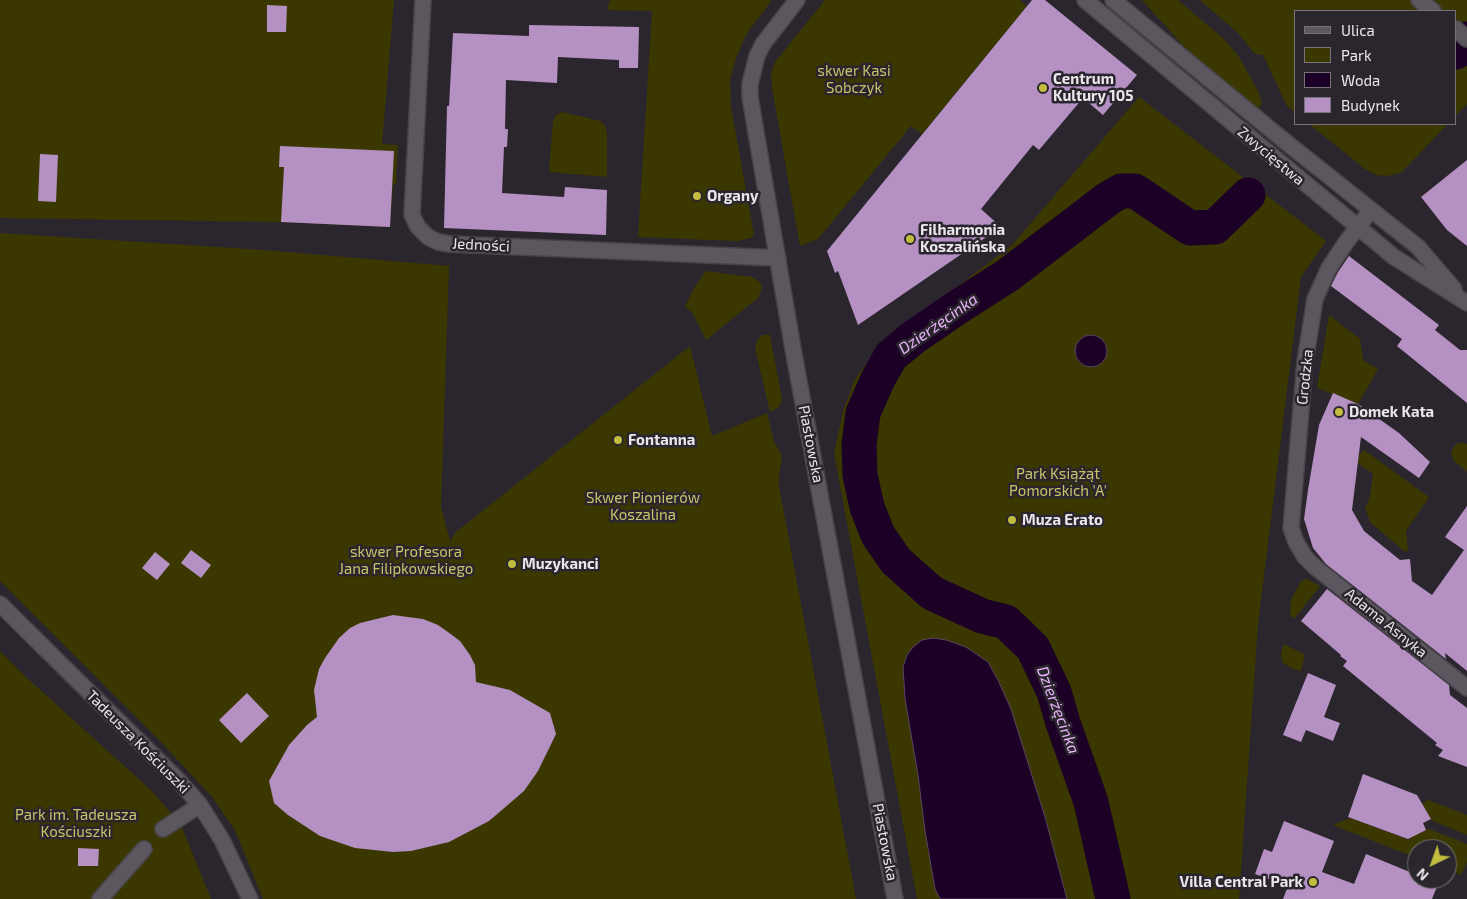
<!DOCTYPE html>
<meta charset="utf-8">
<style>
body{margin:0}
#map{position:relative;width:1467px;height:899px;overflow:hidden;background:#2b262d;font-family:"Exo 2",sans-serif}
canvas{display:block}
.legend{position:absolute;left:1294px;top:10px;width:162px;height:115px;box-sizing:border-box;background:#2b262d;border:1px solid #777379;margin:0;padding:6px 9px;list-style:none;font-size:15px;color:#eae6eb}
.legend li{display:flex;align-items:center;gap:10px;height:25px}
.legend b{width:25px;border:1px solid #777379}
.north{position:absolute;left:1407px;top:839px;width:50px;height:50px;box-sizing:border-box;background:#2b262d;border:1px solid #777379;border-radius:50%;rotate:222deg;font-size:14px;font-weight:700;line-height:20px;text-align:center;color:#eae6eb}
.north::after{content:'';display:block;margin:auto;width:18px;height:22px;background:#c2bd3f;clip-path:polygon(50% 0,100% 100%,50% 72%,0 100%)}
</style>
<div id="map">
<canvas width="1467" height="899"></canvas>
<ul class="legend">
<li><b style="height:6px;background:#5c565e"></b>Ulica</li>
<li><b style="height:14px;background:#3a3800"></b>Park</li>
<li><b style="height:14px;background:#1c0026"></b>Woda</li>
<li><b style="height:14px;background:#b490c3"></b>Budynek</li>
</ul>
<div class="north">N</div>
</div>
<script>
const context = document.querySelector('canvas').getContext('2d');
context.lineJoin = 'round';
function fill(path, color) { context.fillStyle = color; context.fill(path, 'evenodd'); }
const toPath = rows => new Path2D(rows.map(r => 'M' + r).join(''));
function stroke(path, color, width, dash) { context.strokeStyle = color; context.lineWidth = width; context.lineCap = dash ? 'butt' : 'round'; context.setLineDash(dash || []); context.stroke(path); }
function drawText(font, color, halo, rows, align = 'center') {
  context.font = font + ' "Exo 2",sans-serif'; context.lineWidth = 5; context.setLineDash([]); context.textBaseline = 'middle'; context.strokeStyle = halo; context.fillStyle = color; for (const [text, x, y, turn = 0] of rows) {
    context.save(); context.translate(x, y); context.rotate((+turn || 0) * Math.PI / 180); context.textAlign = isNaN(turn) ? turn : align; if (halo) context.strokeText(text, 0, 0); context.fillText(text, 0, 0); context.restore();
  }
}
fill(toPath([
 [0,0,394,0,382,144,398,145,396,184,393,185,390,227,281,222,0,218],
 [610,0,772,0,747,33,736,58,730,79,731,107,754,235,751,238,738,241,638,237,652,11,607,10],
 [825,0,1020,0,1027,6,922,134,911,126,818,239,800,246,772,88,771,74,775,62],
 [1142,0,1178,0,1224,39,1239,57,1258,91,1262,102,1259,109,1188,51],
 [1200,0,1467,0,1467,104,1456,115,1456,11,1296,11,1296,113,1287,106,1263,55,1255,54,1238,33],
 [1139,97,1326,241,1301,277,1258,624,1239,899,917,899,834,453,843,411,855,379,878,347,1012,245],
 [562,112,600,121,605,126,607,132,607,177,549,172,553,121,556,115],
 [1309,124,1448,124,1401,173,1387,176,1376,175,1365,169],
 [0,233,264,250,449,266,441,506,450,541,456,532,690,346,712,436,767,413,774,442,781,454,782,460,779,475,779,486,856,899,263,899,235,830,212,797,160,741,0,581],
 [706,271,752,277,761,283,762,288,758,298,706,340,692,312,685,307,694,288],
 [1329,315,1360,339,1363,360,1378,369,1358,404,1317,388],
 [763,335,770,335,782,399,779,407,770,412,755,348,758,339],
 [1458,443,1465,443,1467,445,1467,472,1454,461,1451,453,1454,447],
 [1364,450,1429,497,1406,531,1408,551,1404,551,1370,522,1365,507,1369,501,1373,474,1358,463,1359,455],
 [1307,579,1320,586,1294,619,1290,615,1291,600,1301,581],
 [1284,644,1305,655,1301,671,1293,669,1282,662,1281,653],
 [0,651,26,677,153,792,181,825,211,899,0,899],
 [1428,800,1467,815,1467,835,1433,821,1430,818,1419,816,1423,803],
 [1350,818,1410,840,1415,825,1425,828,1426,830,1429,829,1467,844,1467,862,1461,875,1447,869,1447,849,1417,849,1417,858,1333,825]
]), '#3a3800');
const water = toPath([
 '1075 351a16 16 0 1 1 32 0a16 16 0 1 1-32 0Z',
 [933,638,946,640,966,647,988,662,998,680,1011,709,1045,817,1067,899,941,899,939,897,935,889,925,831,918,775,905,699,903,667,907,655,913,647,922,640,933,638]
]);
fill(water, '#1c0026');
stroke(water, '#5a4561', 1);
stroke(toPath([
 [1456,52,1467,39],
 [1113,899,1091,802,1063,723,1054,692,1033,648,1006,622,982,616,932,593,896,561,878,535,867,507,860,475,859,445,863,413,878,379,891,356,914,337,958,307,1008,275,1109,198,1121,191,1135,191,1190,228,1215,227,1248,195]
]), '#1c0026', 35);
fill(toPath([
 [1032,0,1045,0,1137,75,1103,115,1083,98,1039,150,1033,145,981,209,1001,227,858,325,838,271,835,273,827,251],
 [267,5,287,6,286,32,267,32],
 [529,25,639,27,638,68,619,68,619,60,558,57,557,83,506,80,505,129,508,129,507,147,504,147,502,193,564,197,565,187,607,190,606,235,444,228,447,106,449,106,453,33,529,36],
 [280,146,394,151,390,227,281,222,284,167,279,167],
 [40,154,58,155,56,202,38,201],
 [1467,160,1467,246,1447,230,1421,197],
 [1349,256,1439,325,1435,330,1460,350,1467,350,1467,403,1397,346,1402,339,1331,286,1338,272],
 [1333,393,1358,404,1399,433,1430,462,1419,478,1361,437,1352,510,1364,531,1400,560,1410,559,1412,581,1432,595,1464,550,1445,537,1467,506,1467,671,1445,653,1446,659,1326,564,1313,548,1304,519,1308,490,1319,425],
 [191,550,211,565,201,578,181,563],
 [155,552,170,564,157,580,142,568],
 [1327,589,1449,685,1450,695,1467,708,1467,767,1438,756,1443,750,1435,745,1437,743,1343,666,1347,661,1340,656,1341,655,1301,621],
 [393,615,423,619,438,625,448,632,460,641,470,655,475,665,476,682,510,690,550,713,556,734,538,771,524,791,489,821,449,842,411,851,393,852,355,848,320,836,288,815,274,803,269,781,289,745,307,725,317,717,314,690,319,669,325,658,339,638,350,628,360,623],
 [1308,673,1336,685,1324,717,1340,723,1333,741,1306,730,1301,742,1283,735],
 [247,693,269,716,241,743,219,720],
 [1363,774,1417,795,1431,819,1423,823,1426,830,1408,839,1348,817],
 [1284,821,1334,841,1322,872,1354,884,1366,854,1417,875,1417,879,1427,879,1438,884,1432,899,1283,899,1288,886,1255,874,1264,849,1272,852],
 [78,848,99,849,98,866,78,866]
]), '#b490c3');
const minor = toPath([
 [423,0,412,215,418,227,428,237,438,242,450,244,778,258],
 [797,0,763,44,757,56,750,84,750,97,793,349,895,899],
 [1085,0,1394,257,1467,303],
 [1113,0,1287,143,1418,247,1454,289],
 [1419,0,1433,11],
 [1456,29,1467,39],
 [1371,210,1347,241,1329,268,1315,299,1305,362,1291,528,1296,542,1305,557,1315,567,1467,688],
 [0,604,179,781,200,805,222,840,250,899],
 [163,829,200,805],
 [100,899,144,849]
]);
stroke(minor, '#474348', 18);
stroke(minor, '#5c565e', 15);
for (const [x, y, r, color] of [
 [1043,88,5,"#c2bd3f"],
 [697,196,5,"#c2bd3f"],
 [910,239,5,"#c2bd3f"],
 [1339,412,5,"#c2bd3f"],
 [618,440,5,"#c2bd3f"],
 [1012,520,5,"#c2bd3f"],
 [512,564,5,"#c2bd3f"],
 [1313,882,5,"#c2bd3f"]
]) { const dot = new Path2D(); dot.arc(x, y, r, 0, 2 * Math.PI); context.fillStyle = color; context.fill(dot); stroke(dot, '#2b262d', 2); }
drawText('15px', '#c7c46b', '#2b262d', [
 ["skwer Kasi",854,71],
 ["Sobczyk",854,88],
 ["Park Książąt",1058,474],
 ["Pomorskich 'A'",1058,491],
 ["Skwer Pionierów",643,498],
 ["Koszalina",643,515],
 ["skwer Profesora",406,552],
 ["Jana Filipkowskiego",406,569],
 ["Park im. Tadeusza",76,815],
 ["Kościuszki",76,832]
]);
drawText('bold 15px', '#eae6eb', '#2b262d', [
 ["Centrum",1053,79],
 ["Kultury 105",1053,96],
 ["Organy",707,196],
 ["Filharmonia",920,230],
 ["Koszalińska",920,247],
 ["Domek Kata",1349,412],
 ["Fontanna",628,440],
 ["Muza Erato",1022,520],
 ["Muzykanci",522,564],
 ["Villa Central Park",1303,882,"right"]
], 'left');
drawText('15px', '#eae6eb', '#2b262d', [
 ["Zwycięstwa",1271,156,40],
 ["Jedności",481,245,3],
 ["Grodzka",1305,377,-84],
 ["Piastowska",811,444,79],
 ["Adama Asnyka",1386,623,39],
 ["Tadeusza Kościuszki",138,742,45],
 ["Piastowska",885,842,79]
]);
drawText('italic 16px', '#e6b2fa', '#2b262d', [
 ["Dzierżęcinka",938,324,-35],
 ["Dzierżęcinka",1058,710,69]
]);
</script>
